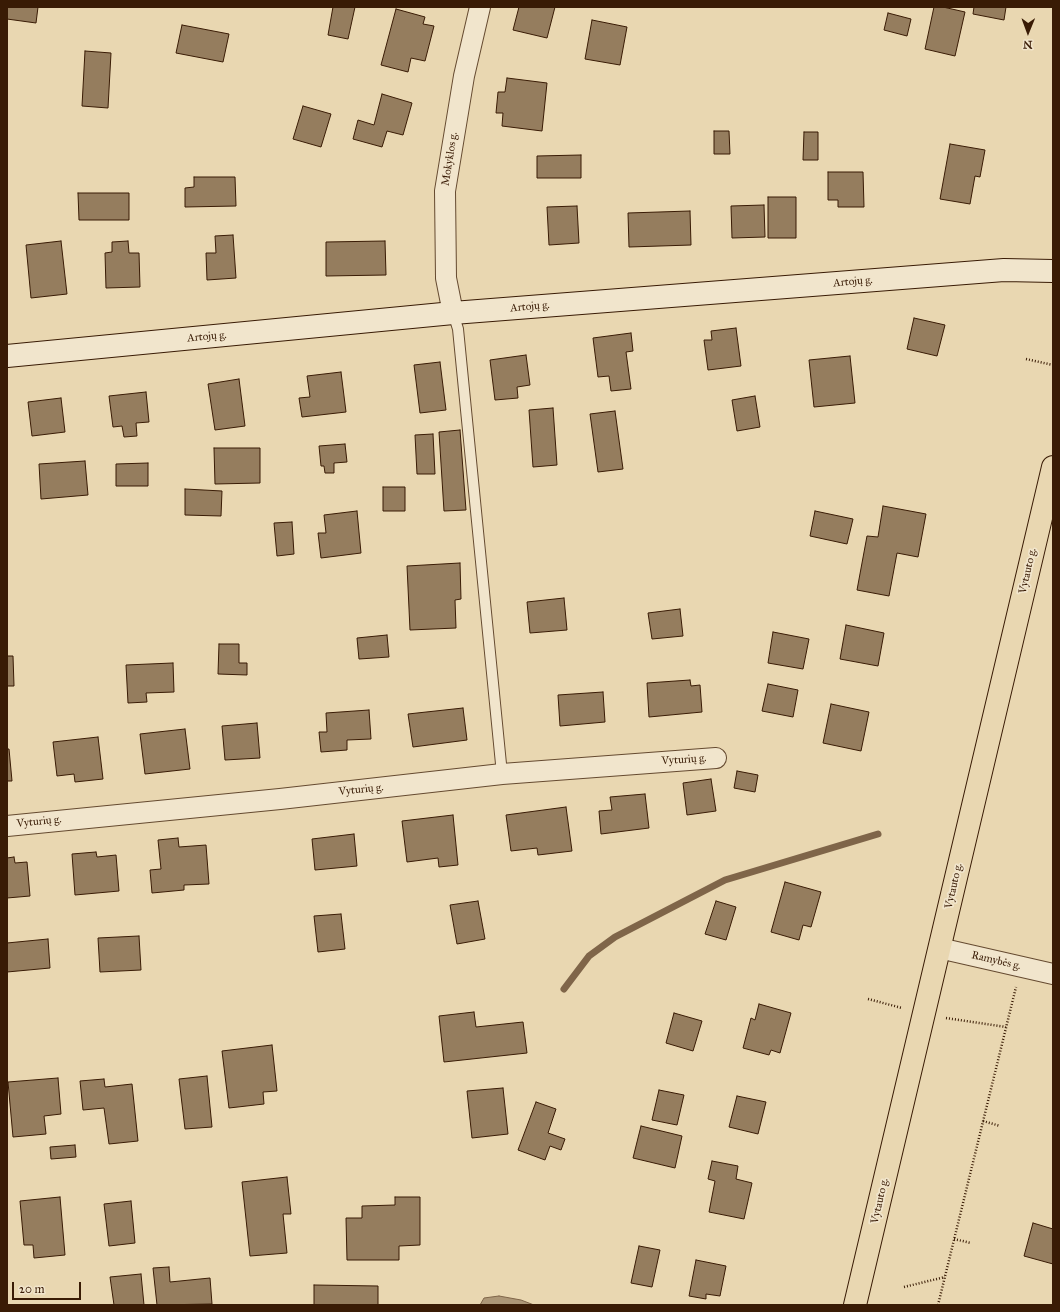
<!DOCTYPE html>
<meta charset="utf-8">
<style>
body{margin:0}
#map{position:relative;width:1060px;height:1312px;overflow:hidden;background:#e9d7b1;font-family:"IM FELL Great Primer",serif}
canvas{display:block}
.frame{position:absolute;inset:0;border:8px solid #391b05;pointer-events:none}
.north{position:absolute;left:1008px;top:12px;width:40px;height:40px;-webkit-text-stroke:3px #f1e5cc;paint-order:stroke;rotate:181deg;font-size:11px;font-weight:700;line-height:16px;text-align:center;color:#391b05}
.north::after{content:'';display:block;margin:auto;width:14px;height:18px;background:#391b05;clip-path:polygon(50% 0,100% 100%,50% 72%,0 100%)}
.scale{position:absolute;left:12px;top:1282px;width:69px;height:18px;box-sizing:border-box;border:2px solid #391b05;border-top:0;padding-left:5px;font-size:12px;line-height:14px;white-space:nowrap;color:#391b05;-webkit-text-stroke:3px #f1e5cc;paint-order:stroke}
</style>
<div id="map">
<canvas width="1060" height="1312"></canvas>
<div class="frame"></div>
<div class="north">N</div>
<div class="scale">20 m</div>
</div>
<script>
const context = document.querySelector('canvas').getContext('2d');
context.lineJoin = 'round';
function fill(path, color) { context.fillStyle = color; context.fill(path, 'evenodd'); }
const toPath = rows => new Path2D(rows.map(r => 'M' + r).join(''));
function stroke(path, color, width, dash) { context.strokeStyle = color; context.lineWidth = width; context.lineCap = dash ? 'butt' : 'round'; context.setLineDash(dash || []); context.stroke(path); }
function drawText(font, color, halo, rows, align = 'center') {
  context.font = font + ' "IM FELL Great Primer",serif'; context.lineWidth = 3.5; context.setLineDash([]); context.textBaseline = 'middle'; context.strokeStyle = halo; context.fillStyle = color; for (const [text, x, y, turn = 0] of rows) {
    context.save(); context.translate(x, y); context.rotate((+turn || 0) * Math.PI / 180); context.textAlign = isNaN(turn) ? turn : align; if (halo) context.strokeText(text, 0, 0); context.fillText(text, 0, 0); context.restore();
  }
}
const water = toPath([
 [499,1296,521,1300,534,1305,480,1305,484,1298,499,1296]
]);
fill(water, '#ad9777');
stroke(water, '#7f6549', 1);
stroke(toPath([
 [564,989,589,956,615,937,725,880,878,834]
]), '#7f6549', 7);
const building = toPath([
 [7,7,38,7,36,23,7,19,7,7],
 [333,7,355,7,348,39,328,35,333,7],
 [519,7,555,7,547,38,513,30,519,7],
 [934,7,943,7,965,12,955,56,925,49,934,7],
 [974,7,1006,7,1004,20,973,14,974,7],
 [396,9,425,17,423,24,434,26,425,61,411,58,408,72,381,65,396,9],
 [888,13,911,19,907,36,884,30,888,13],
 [592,20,627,27,620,65,585,59,592,20],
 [182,25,229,34,223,62,176,53,182,25],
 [85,51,111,53,108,108,82,106,85,51],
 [507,78,547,83,542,131,502,126,503,113,496,113,498,92,505,92,507,78],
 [382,94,412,103,403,135,387,131,382,147,353,139,358,120,374,125,382,94],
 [303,106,331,114,321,147,293,139,303,106],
 [714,131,729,131,730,154,714,154,714,131],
 [804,132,818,132,818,160,803,160,804,132],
 [950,144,985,150,980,177,975,176,970,204,940,199,950,144],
 [581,155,581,178,537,178,537,156,581,155],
 [828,172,863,172,864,207,838,207,838,200,828,200,828,172],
 [194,177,235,177,236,206,185,207,185,188,194,187,194,177],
 [78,193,129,193,129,220,79,220,78,193],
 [768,197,796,197,796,238,768,238,768,197],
 [764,205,765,237,732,238,731,206,764,205],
 [577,206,579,243,549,245,547,207,577,206],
 [690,211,691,245,629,247,628,213,690,211],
 [233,235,236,278,207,280,206,253,216,253,215,236,233,235],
 [61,241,67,294,31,298,26,245,61,241],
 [128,241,129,253,139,253,140,287,106,288,105,253,112,252,112,242,128,241],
 [385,241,386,275,326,276,326,242,385,241],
 [914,318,945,325,937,356,907,349,914,318],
 [736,328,741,366,708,370,704,340,712,340,711,331,736,328],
 [631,333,633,351,626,352,631,389,611,391,609,376,598,377,593,338,631,333],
 [526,355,530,385,517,387,518,398,495,400,490,360,526,355],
 [850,356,855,403,814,407,809,360,850,356],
 [440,362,446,410,420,413,414,365,440,362],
 [341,372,346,412,302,417,299,398,310,397,307,376,341,372],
 [239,379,245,426,215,430,208,384,239,379],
 [146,392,149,422,136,423,137,436,124,437,122,426,113,427,109,396,146,392],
 [755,396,760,427,737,431,732,400,755,396],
 [61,398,65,432,32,436,28,402,61,398],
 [553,408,557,465,533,467,529,410,553,408],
 [615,411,623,469,598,472,590,414,615,411],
 [460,430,466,510,444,511,439,432,460,430],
 [433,434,435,474,417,474,415,435,433,434],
 [345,444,347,462,334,463,334,473,325,473,324,466,321,466,319,446,345,444],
 [214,448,260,448,260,483,215,484,214,448],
 [85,461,88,495,41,499,39,464,85,461],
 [148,463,148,486,116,486,116,464,148,463],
 [383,487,405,487,405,511,383,511,383,487],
 [185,489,222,491,221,516,185,515,185,489],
 [883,506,926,514,918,557,897,553,889,596,857,590,867,536,878,537,883,506],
 [357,511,361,553,321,558,318,533,326,533,324,515,357,511],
 [815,511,853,519,847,544,810,536,815,511],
 [292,522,294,554,277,556,274,523,292,522],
 [460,563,461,599,455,600,456,628,410,630,407,566,460,563],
 [564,598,567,630,530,633,527,602,564,598],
 [680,609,683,636,652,639,648,613,680,609],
 [846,625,884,633,878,666,840,659,846,625],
 [773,632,809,639,803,669,768,663,773,632],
 [387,635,389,657,359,659,357,638,387,635],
 [219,644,239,644,239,663,247,663,247,675,218,674,219,644],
 [7,656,13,656,14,686,7,686,7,656],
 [173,663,174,692,146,693,147,702,128,703,126,665,173,663],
 [690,680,691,686,700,685,702,712,649,717,647,683,690,680],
 [768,684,798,690,793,717,762,711,768,684],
 [603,692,605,722,560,726,558,695,603,692],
 [831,704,869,712,861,751,823,743,831,704],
 [463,708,467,740,413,747,408,714,463,708],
 [369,710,371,739,347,740,347,750,321,752,319,732,327,732,326,713,369,710],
 [257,723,260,758,225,760,222,726,257,723],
 [185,729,190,769,145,774,140,734,185,729],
 [98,737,103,779,75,782,74,774,57,776,53,742,98,737],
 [7,749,9,749,12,781,7,781,7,749],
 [737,771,758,775,755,792,734,788,737,771],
 [711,779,716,811,687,815,683,783,711,779],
 [645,794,649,828,601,834,599,811,612,810,610,797,645,794],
 [566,807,572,851,538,855,537,848,511,851,506,815,566,807],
 [453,815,458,865,439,867,438,858,407,862,402,821,453,815],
 [354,834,357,866,315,870,312,839,354,834],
 [178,838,179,847,206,845,209,884,184,885,184,890,152,893,150,870,161,869,158,840,178,838],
 [96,852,97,857,116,855,119,891,75,895,72,854,96,852],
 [14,857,15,863,27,862,30,896,7,898,7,858,14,857],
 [785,882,821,892,811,927,803,925,799,940,771,932,785,882],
 [478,901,485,939,457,944,450,905,478,901],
 [716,901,736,907,726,940,705,934,716,901],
 [341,914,345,949,318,952,314,916,341,914],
 [139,936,141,970,100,972,98,938,139,936],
 [48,939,50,968,7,972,7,943,48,939],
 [759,1004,791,1013,780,1053,771,1050,769,1055,743,1048,751,1018,755,1020,759,1004],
 [474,1012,476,1027,523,1022,527,1053,444,1062,439,1016,474,1012],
 [674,1013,702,1021,693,1051,666,1043,674,1013],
 [272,1045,277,1091,263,1092,264,1104,229,1108,222,1051,272,1045],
 [207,1076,212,1127,185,1129,179,1079,207,1076],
 [58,1078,61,1114,44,1116,46,1134,13,1137,8,1082,58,1078],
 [104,1079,105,1087,132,1084,138,1141,109,1144,104,1108,83,1110,80,1081,104,1079],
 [503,1088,508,1134,472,1138,467,1091,503,1088],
 [659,1090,684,1095,677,1125,652,1120,659,1090],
 [737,1096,766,1102,758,1134,729,1127,737,1096],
 [536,1102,556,1109,548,1133,565,1139,561,1150,550,1146,545,1160,518,1150,536,1102],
 [641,1126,682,1136,675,1168,633,1158,641,1126],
 [75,1145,76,1157,51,1159,50,1147,75,1145],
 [712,1161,738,1166,736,1179,752,1183,744,1219,709,1212,715,1181,708,1179,712,1161],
 [287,1177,291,1214,283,1214,287,1253,250,1256,242,1182,287,1177],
 [60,1197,65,1255,34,1258,33,1245,24,1245,20,1201,60,1197],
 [395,1197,420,1197,420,1245,399,1246,399,1260,347,1260,346,1218,362,1218,362,1206,395,1205,395,1197],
 [131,1201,135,1243,109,1246,104,1204,131,1201],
 [1033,1223,1053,1229,1053,1264,1024,1256,1033,1223],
 [639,1246,660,1250,652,1287,631,1283,639,1246],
 [696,1260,726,1266,720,1296,706,1294,706,1299,689,1296,696,1260],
 [169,1267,170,1282,210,1278,212,1304,157,1305,153,1268,169,1267],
 [141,1274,144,1305,114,1305,110,1277,141,1274],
 [314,1285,378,1286,378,1305,314,1305,314,1285]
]);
fill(building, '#957d5e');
stroke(building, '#391b05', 1);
const service = toPath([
 [453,313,458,329,502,774]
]);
const minor = toPath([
 [453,313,446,278,445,191,464,76,480,7],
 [7,826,280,799,502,774,716,758],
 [939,948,1053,974]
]);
const secondary = toPath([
 [7,356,453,313,991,271,1004,270,1053,271]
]);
const primary = toPath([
 [855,1305,1053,467]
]);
stroke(service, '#654a30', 12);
stroke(minor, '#654a30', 22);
stroke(secondary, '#391b05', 24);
stroke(primary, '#391b05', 24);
stroke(toPath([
 [1026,359,1053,365],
 [868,999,902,1008],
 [946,1018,1006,1027],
 [983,1121,1000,1126],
 [954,1239,971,1243],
 [904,1287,945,1277],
 [938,1305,1016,987]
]), '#391b05', 2.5, [1, 2]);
stroke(service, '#f1e5cc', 10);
stroke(minor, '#f1e5cc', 20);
stroke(secondary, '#f1e5cc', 22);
stroke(primary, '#e9d7b1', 22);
drawText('11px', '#391b05', '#f1e5cc', [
 ["Mokyklos g.",450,159,-81],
 ["Artojų g.",853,282,-5],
 ["Artojų g.",530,307,-5],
 ["Artojų g.",207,337,-5],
 ["Vytauto g.",1028,571,-77],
 ["Vyturių g.",684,760,-4],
 ["Vyturių g.",361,790,-6],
 ["Vyturių g.",39,822,-6],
 ["Vytauto g.",954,886,-77],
 ["Ramybės g.",996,961,13],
 ["Vytauto g.",880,1201,-77]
]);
</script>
